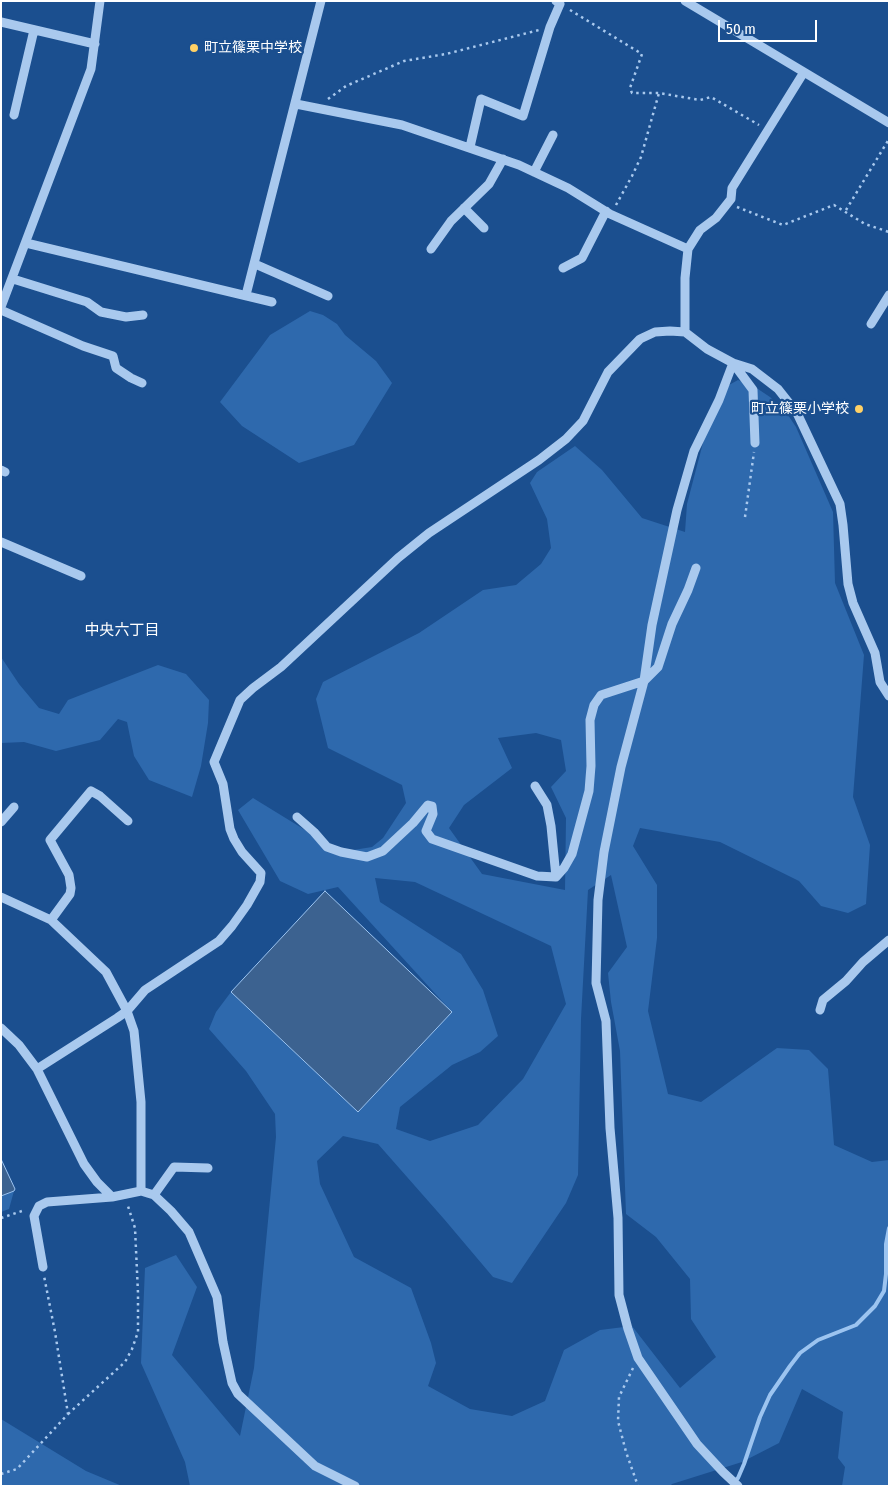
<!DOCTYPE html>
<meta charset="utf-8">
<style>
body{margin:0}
#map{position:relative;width:890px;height:1487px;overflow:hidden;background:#1b4f8f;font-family:"Fira Sans Condensed",sans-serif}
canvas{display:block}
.frame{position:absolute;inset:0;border:2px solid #fff;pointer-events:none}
.scale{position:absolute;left:718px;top:20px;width:99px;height:22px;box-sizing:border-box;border:2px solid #fff;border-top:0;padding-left:6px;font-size:15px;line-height:18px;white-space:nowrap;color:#fff;-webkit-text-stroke:4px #1b4f8f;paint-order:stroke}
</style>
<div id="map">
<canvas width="890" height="1487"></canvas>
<div class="frame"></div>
<div class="scale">50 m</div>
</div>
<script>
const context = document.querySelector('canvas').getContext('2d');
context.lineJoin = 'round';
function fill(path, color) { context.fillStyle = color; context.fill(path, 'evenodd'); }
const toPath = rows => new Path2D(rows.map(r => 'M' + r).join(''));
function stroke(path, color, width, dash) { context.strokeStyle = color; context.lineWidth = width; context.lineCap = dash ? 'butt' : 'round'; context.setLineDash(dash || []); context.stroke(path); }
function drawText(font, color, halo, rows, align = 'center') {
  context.font = font + ' "Fira Sans Condensed","Noto Sans JP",sans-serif'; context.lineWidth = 4.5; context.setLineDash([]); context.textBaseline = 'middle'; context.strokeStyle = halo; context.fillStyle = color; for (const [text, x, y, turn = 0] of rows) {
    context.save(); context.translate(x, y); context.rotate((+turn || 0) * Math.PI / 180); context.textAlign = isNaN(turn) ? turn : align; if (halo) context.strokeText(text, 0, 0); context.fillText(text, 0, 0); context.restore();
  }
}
fill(toPath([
 [310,311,323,315,337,324,345,335,376,361,392,383,354,445,299,463,242,426,220,402,270,335],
 [738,380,755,387,770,397,786,412,796,427,833,512,835,583,864,655,853,797,870,845,866,904,848,913,821,906,799,881,720,842,640,828,633,846,657,885,657,938,648,1011,668,1094,701,1102,777,1048,809,1050,828,1069,834,1145,872,1162,889,1160,889,1486,842,1486,845,1467,838,1458,843,1412,802,1389,779,1443,742,1462,672,1484,670,1486,190,1486,185,1462,141,1363,145,1268,176,1255,197,1287,172,1355,240,1436,254,1368,276,1137,275,1114,246,1071,209,1029,216,1012,231,992,358,1112,452,1012,338,887,308,894,280,881,238,810,253,798,341,852,372,847,383,838,406,803,402,785,328,748,316,699,323,682,419,633,483,590,516,585,541,564,551,548,547,519,530,483,537,472,575,446,602,470,642,518,685,532,687,504,704,439,729,385],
 [536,733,561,740,566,771,551,787,566,818,565,890,482,874,449,828,464,805,512,768,498,738],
 [611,875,627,947,608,973,611,1002,620,1051,626,1214,656,1237,690,1279,691,1319,716,1357,680,1388,632,1326,600,1330,564,1350,545,1401,512,1416,470,1409,428,1386,436,1363,431,1343,411,1288,354,1257,320,1184,317,1161,343,1136,378,1144,444,1219,493,1277,512,1283,566,1203,578,1175,581,1019,588,890],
 [375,878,415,882,551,946,566,1004,523,1079,478,1125,430,1141,396,1129,400,1107,452,1065,480,1052,498,1036,483,990,461,954,380,902],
 [1,657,19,684,39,708,59,714,68,700,158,665,186,674,209,700,208,723,201,766,192,797,149,780,134,756,127,722,118,719,100,740,56,751,24,742,1,743],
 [14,1191,9,1209,1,1212,1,1196],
 [1,1419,86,1471,122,1486,1,1486]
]), '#2e69ad');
const water = toPath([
 [325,891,452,1012,358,1112,231,992,325,891],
 [1,1159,15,1189,14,1191,1,1196,1,1159]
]);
fill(water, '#3c6290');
stroke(water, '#9cc4f0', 1);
stroke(toPath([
 [734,1482,738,1478,744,1464,760,1417,770,1395,790,1366,800,1353,818,1340,856,1325,875,1306,884,1291,886,1274,886,1244,889,1228]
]), '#9cc4f0', 4);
stroke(toPath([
 [570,10,642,54,630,88,632,93,659,93,700,100,711,97,759,125],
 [328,99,346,86,404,61,446,54,539,30],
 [616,205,632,176,641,157,659,93],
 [737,207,783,225,834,205,865,224,889,232],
 [846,210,889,139],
 [745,517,754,452],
 [1,1218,25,1210],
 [633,1368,619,1397,618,1421,626,1452,638,1486],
 [68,1414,125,1362,132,1349,138,1332,138,1293,135,1228,127,1203],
 [1,1474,17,1469,68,1414,55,1332,44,1276]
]), '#a9c9ee', 2.5, [2.5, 4]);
stroke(toPath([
 [685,1,889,123],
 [1,22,95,44],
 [296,104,402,125,519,165,568,188,610,214,688,249],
 [14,115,34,30],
 [470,147,481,99,523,116,550,27,560,4,556,1],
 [534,172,553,135],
 [464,208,484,228],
 [26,243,272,302],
 [431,249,451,221,489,184,503,159],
 [255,264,328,296],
 [563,268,582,258,606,211],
 [13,279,87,302,101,312,126,317,143,315],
 [246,295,321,1],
 [1,307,91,69,100,1],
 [1,310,83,346,113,356,116,368,131,378,142,383],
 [871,324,889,295],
 [685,332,685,278,688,249,700,230,716,218,731,199,732,188,804,72],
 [733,363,719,400,694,451,677,510,652,625,644,681,621,767,604,852,598,900,596,983,606,1021,610,1128,618,1218,619,1295,628,1329,638,1358,697,1444,723,1472,738,1486],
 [733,363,753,390,755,443],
 [1,470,5,472],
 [1,542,81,576],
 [535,786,547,805,551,826,556,877],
 [297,817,314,832,327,847,341,852,367,857,383,851,413,823,428,805,432,806,433,814,426,831,432,839,537,876,556,877,564,868,572,854,589,791,591,766,590,720,594,705,601,695,644,681,658,667,672,624,688,590,696,568],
 [1,822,14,807],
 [1,897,51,920,106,972,127,1011,134,1031,141,1102,141,1191],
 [51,920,70,894,71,888,69,875,50,840,91,791,100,796,128,821],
 [820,1010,823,1000,846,981,863,962,889,940],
 [1,1028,19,1045,37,1069,84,1164,97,1182,112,1197],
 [37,1069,117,1018,127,1011,145,990,219,941,232,926,247,905,260,882,261,873,242,852,234,839,230,829,223,784,214,762,240,700,253,688,281,667,398,558,429,533,539,460,566,439,583,421,608,372,640,339,655,332,670,331,685,332,707,349,733,363,752,369,778,389,797,413,840,504,843,525,848,584,853,603,875,653,880,682,889,696],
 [154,1195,174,1167,208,1168],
 [43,1267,34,1216,39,1206,47,1202,112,1197,141,1191,154,1195,171,1211,189,1232,217,1297,223,1342,232,1383,238,1394,315,1466,355,1486]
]), '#a9c9ee', 9);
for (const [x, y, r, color] of [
 [194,48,5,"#ffd166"],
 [859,409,5,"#ffd166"]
]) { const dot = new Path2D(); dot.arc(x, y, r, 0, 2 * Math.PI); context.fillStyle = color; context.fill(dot); stroke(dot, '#1b4f8f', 2); }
drawText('14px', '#fff', '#1b4f8f', [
 ["町立篠栗中学校",204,48],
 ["町立篠栗小学校",849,409,"right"]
], 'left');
drawText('15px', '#fff', '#1b4f8f', [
 ["中央六丁目",122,631]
]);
</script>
